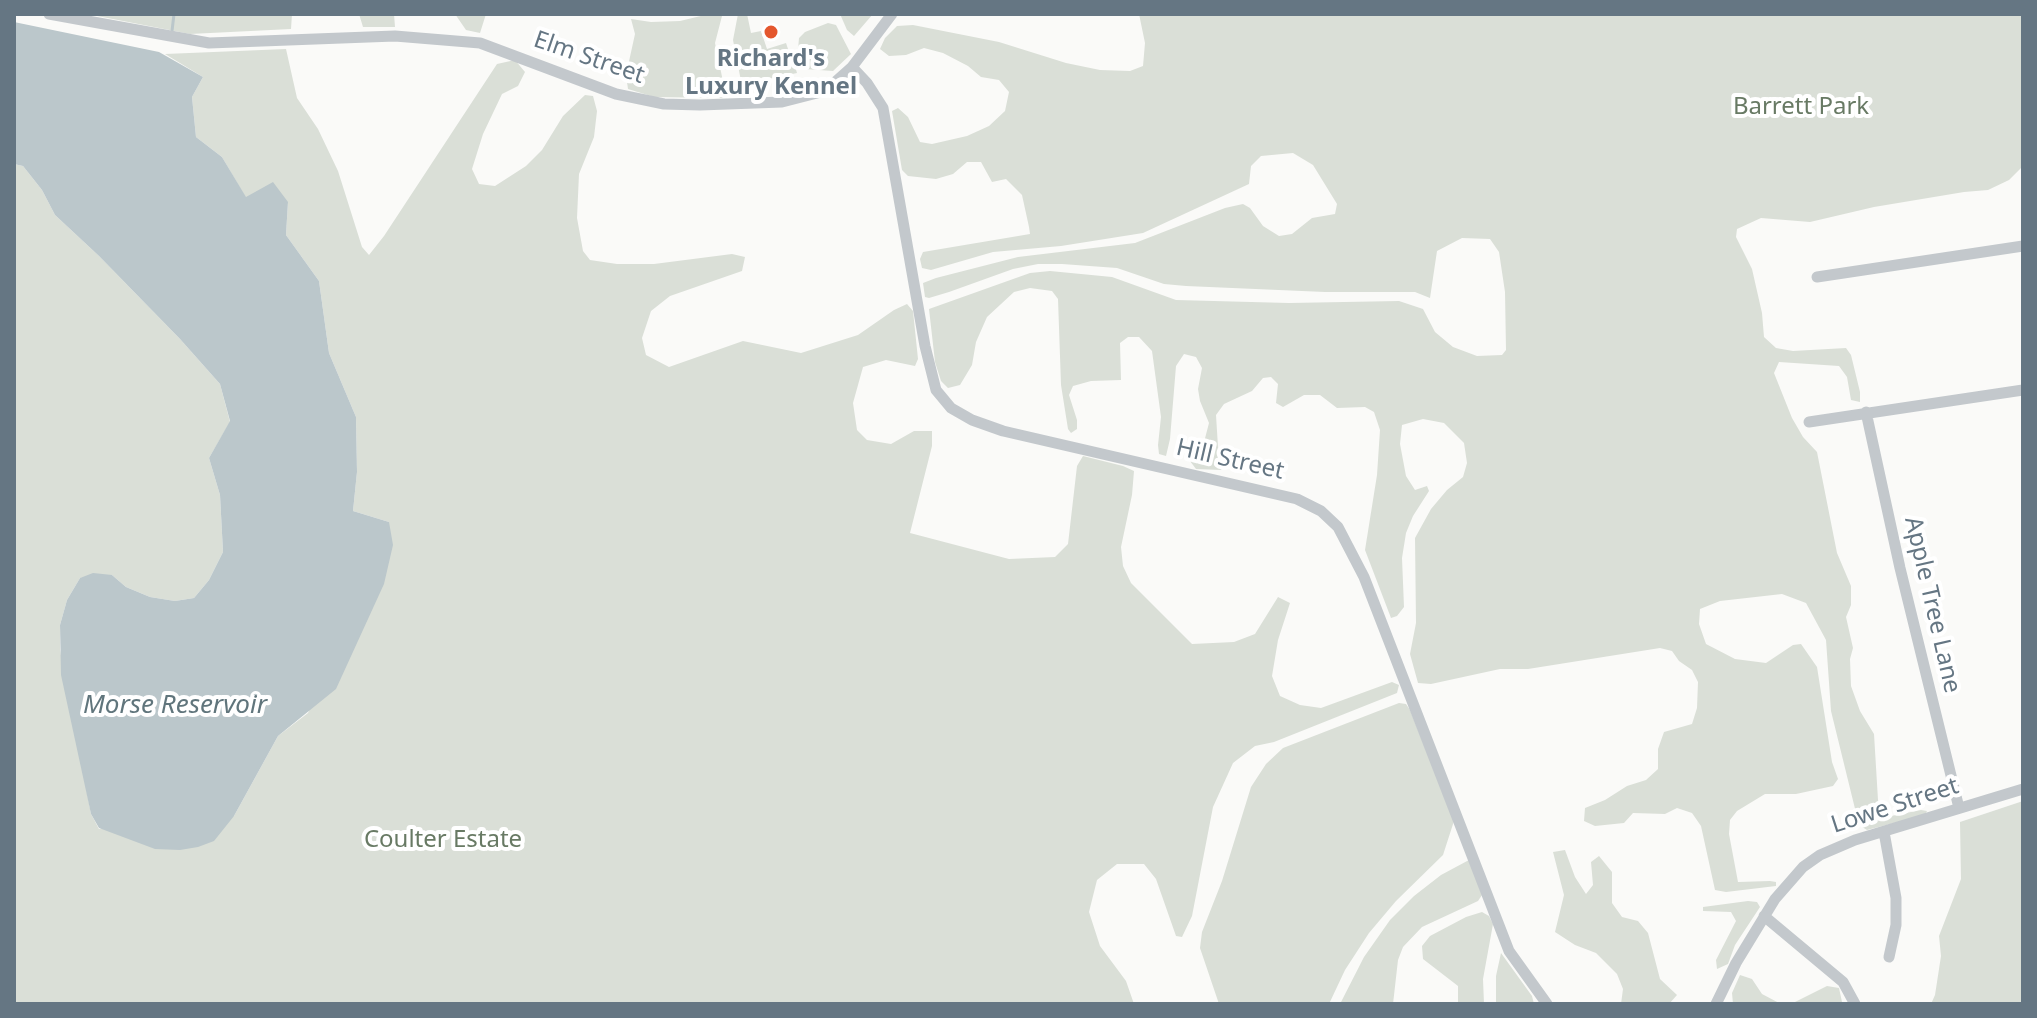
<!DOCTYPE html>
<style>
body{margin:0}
#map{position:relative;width:2037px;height:1018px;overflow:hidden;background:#fafaf8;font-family:"Noto Sans",sans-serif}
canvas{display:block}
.frame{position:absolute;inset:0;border:16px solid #657683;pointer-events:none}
</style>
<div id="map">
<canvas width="2037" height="1018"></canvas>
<div class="frame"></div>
</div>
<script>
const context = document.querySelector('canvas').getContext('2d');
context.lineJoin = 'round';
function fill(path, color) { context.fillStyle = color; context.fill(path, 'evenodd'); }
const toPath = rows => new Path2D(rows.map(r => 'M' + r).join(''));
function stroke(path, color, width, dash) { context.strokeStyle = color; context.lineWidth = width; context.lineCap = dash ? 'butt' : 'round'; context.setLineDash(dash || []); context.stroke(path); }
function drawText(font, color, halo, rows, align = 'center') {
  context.font = font + ' "Noto Sans",sans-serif'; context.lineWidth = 8; context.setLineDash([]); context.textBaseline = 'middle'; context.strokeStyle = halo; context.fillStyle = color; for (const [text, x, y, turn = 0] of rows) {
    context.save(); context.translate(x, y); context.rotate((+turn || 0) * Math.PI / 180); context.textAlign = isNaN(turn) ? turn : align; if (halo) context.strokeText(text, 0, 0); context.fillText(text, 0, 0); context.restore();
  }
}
fill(toPath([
 [87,14,292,14,291,29,190,34],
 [359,14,394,14,395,27,363,27],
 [455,14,486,14,480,33,466,30],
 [709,14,720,14,722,16,715,43,726,96,723,98,654,97,628,89,626,75,635,34,631,19,651,22,680,21],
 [738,14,747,14,751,33,761,31,767,49,786,43,788,49,785,53,787,61,794,63,797,73,754,82,741,81,733,40],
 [840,14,873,14,854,36,847,30],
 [1139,14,2023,14,2023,166,2009,180,1988,190,1964,192,1874,207,1810,222,1761,218,1737,229,1736,237,1752,269,1762,313,1764,337,1776,348,1793,351,1846,348,1851,355,1860,392,1860,402,1851,400,1847,377,1839,366,1779,362,1774,373,1792,418,1803,437,1817,452,1837,553,1851,586,1851,605,1846,617,1853,648,1850,659,1851,686,1860,711,1874,734,1878,800,1883,813,1891,816,1921,810,1927,811,1925,815,1867,830,1859,825,1831,711,1826,640,1806,603,1782,594,1720,601,1700,609,1699,624,1706,644,1735,659,1766,663,1793,645,1801,644,1817,667,1832,762,1838,779,1833,786,1796,794,1765,794,1737,811,1730,820,1729,834,1738,882,1770,881,1776,882,1776,886,1726,892,1715,890,1701,826,1692,813,1677,808,1665,814,1633,813,1624,823,1595,826,1584,821,1585,808,1605,800,1627,786,1646,780,1658,769,1658,749,1664,732,1692,724,1697,708,1698,682,1692,670,1679,661,1672,651,1660,648,1528,669,1500,669,1431,684,1418,683,1410,654,1416,623,1415,538,1431,509,1447,490,1463,477,1467,463,1464,443,1444,423,1423,419,1402,425,1400,444,1406,476,1415,490,1427,486,1429,491,1413,516,1406,533,1402,558,1404,607,1397,616,1391,618,1365,550,1377,475,1380,430,1374,412,1365,407,1337,408,1320,395,1304,395,1283,407,1276,403,1278,384,1271,377,1263,378,1252,391,1224,404,1216,415,1218,447,1225,466,1221,470,1196,469,1190,461,1203,446,1209,423,1200,401,1198,389,1202,368,1196,357,1184,354,1176,366,1170,439,1166,456,1159,454,1158,445,1161,417,1152,351,1139,337,1128,337,1120,343,1121,380,1091,381,1073,386,1069,395,1077,420,1077,429,1071,433,1068,429,1061,385,1058,299,1052,291,1030,288,1014,292,987,317,976,342,972,365,960,385,948,388,941,381,935,362,929,309,1030,273,1050,271,1112,277,1176,300,1289,303,1399,301,1423,309,1435,332,1453,347,1477,356,1502,355,1506,350,1505,292,1499,252,1490,239,1462,238,1437,251,1430,298,1415,292,1325,292,1186,286,1164,284,1117,268,1062,264,1038,264,1013,269,949,292,929,298,925,297,923,283,936,278,1018,257,1135,243,1225,208,1243,204,1250,208,1263,226,1279,236,1292,234,1312,218,1335,214,1337,204,1313,165,1293,153,1261,156,1251,166,1249,184,1143,233,1061,246,993,252,931,270,922,268,920,259,923,252,1030,234,1029,227,1022,195,1006,179,992,182,981,162,967,162,953,174,936,179,908,176,902,170,892,111,898,108,908,117,920,142,932,144,967,136,989,126,1005,111,1009,92,999,80,981,77,968,66,943,53,924,48,906,55,889,56,880,49,885,38,897,26,913,25,999,42,1066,63,1100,70,1130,71,1143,66,1145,43],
 [828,23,836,25,851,54,833,71,805,69,798,50,799,38,805,32],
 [286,49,297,98,318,129,338,171,362,247,369,255,384,236,497,64,515,60,525,72,518,86,502,94,483,134,472,169,479,184,495,186,526,166,542,150,563,116,585,95,593,96,597,111,594,137,579,174,577,218,583,251,590,260,617,264,654,264,732,254,745,257,742,271,670,296,651,311,642,338,646,355,669,367,743,341,801,353,858,335,894,310,907,304,913,311,918,359,915,366,886,360,863,367,853,403,857,430,867,440,891,444,914,431,932,431,932,446,910,533,1009,559,1055,557,1068,544,1077,466,1083,456,1123,466,1134,471,1132,495,1121,547,1123,566,1131,583,1192,644,1234,642,1255,634,1278,597,1290,603,1278,640,1272,676,1280,696,1300,705,1321,708,1392,682,1399,685,1397,693,1274,742,1255,746,1233,763,1213,807,1192,916,1182,937,1176,936,1156,879,1144,864,1117,864,1097,880,1089,912,1100,946,1126,981,1134,1004,14,1004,14,164,23,166,42,190,55,215,99,256,180,339,220,384,230,422,209,458,220,495,223,552,209,580,194,598,175,601,150,597,126,587,112,575,80,578,67,600,60,625,60,650,91,814,99,829,234,816,278,736,308,713,389,522,353,511,357,472,356,417,329,353,319,281,286,235,288,202,246,198,222,157,196,137,192,97,203,77,165,54],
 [1399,703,1406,704,1410,710,1454,821,1443,855,1396,901,1369,933,1345,970,1329,1004,1219,1004,1200,948,1202,932,1222,881,1251,787,1266,764,1283,748],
 [2023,801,2023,1004,1931,1004,1935,995,1941,956,1939,936,1961,879,1960,822],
 [1565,850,1575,877,1586,894,1593,885,1591,862,1599,856,1612,872,1612,903,1622,917,1638,921,1648,933,1660,979,1677,995,1669,1004,1621,1004,1623,989,1617,974,1596,953,1575,945,1555,932,1564,895,1553,852],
 [1469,860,1482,895,1478,901,1422,927,1403,947,1398,960,1393,1004,1340,1004,1364,957,1390,920,1414,896,1441,875],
 [1748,901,1757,902,1760,907,1735,945,1728,964,1717,969,1716,960,1736,921,1731,912,1703,911,1703,907],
 [1482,912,1489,916,1493,924,1483,979,1484,1004,1458,1004,1458,986,1423,959,1422,946,1430,936,1466,917],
 [1501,953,1532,996,1534,1004,1496,1004,1496,976],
 [1740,975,1752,979,1762,994,1781,1004,1733,1004,1732,993],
 [1827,986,1839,988,1842,1002,1838,1004,1791,1004]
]), '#dadfd7');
fill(toPath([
 [14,22,159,52,203,77,192,97,196,137,222,157,246,197,273,182,288,202,286,235,319,281,329,353,356,417,357,472,353,511,389,522,393,545,384,584,336,689,278,736,234,816,214,841,198,847,180,850,155,849,99,828,91,814,61,675,60,625,67,600,80,578,93,573,112,575,126,587,150,597,175,601,194,598,209,580,223,552,220,495,209,458,230,421,220,384,180,339,99,256,55,215,42,190,23,166,14,164]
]), '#bbc7cb');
stroke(toPath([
 [172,31,174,14]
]), '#bbc7cb', 3);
stroke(toPath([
 [49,14,209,43,395,36,480,43,616,94,664,104,700,105,782,102,825,91,852,67,892,14],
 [852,67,867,83,883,108,925,346,936,390,951,408,972,420,1003,431,1297,499,1321,511,1338,527,1364,577,1509,951,1547,1004],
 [1817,277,2023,246],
 [1866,412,1900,568,1959,808],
 [1809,422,2023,390],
 [1884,832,1896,898,1896,925,1889,957],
 [1764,916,1843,982,1855,1004],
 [1716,1004,1736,963,1775,899,1803,867,1820,855,1855,840,2023,789]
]), '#c3c8cc', 11);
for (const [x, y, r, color] of [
 [771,32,8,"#e4572e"]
]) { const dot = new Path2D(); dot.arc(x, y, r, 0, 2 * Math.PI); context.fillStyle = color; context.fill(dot); stroke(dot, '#fff', 3); }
drawText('24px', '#657683', '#fff', [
 ["Elm Street",589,58,19],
 ["Hill Street",1230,460,13],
 ["Apple Tree Lane",1932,605,77],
 ["Lowe Street",1895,806,-18]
]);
drawText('bold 24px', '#657683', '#fff', [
 ["Richard's",771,59],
 ["Luxury Kennel",771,87]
]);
drawText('24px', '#687a64', '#fff', [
 ["Barrett Park",1801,107],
 ["Coulter Estate",443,840]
]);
drawText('italic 26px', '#60757c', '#fff', [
 ["Morse Reservoir",175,706]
]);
</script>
